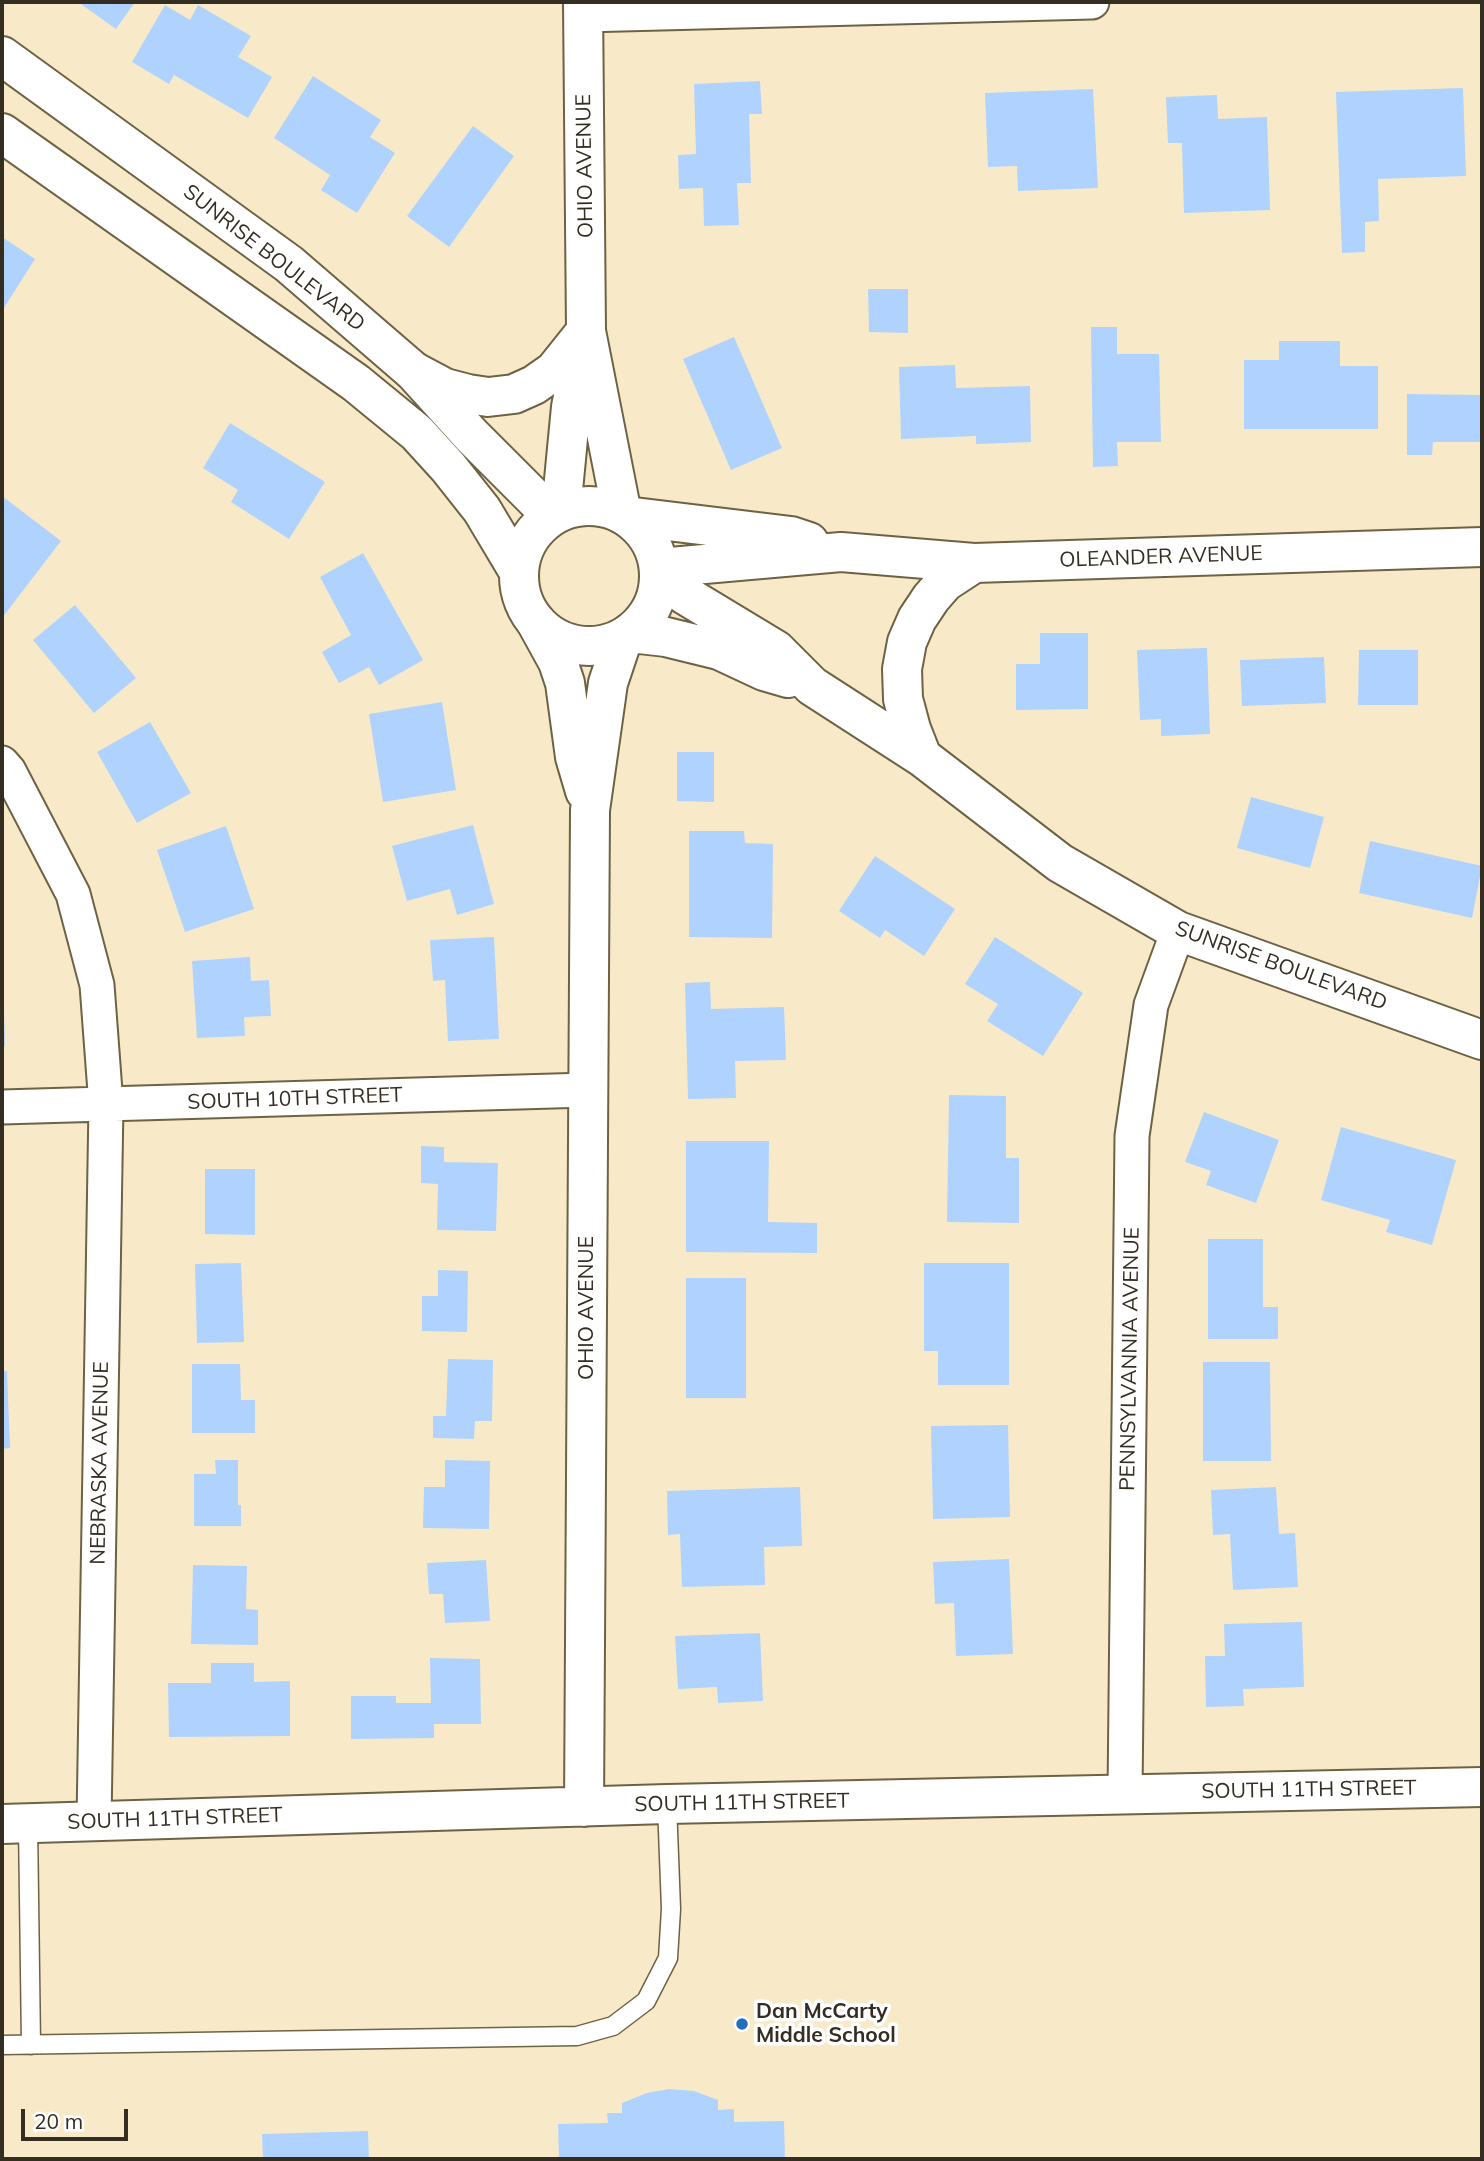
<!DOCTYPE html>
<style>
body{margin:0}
#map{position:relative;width:1484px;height:2161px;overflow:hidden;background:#f8eac9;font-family:Mulish,sans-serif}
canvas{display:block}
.frame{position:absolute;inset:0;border:4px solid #342e22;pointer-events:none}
.scale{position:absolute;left:21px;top:2109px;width:107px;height:32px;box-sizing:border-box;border:4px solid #342e22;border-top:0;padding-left:9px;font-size:21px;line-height:24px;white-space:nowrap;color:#342e22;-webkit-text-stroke:5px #fff;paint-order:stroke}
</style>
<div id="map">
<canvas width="1484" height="2161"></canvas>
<div class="frame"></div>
<div class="scale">20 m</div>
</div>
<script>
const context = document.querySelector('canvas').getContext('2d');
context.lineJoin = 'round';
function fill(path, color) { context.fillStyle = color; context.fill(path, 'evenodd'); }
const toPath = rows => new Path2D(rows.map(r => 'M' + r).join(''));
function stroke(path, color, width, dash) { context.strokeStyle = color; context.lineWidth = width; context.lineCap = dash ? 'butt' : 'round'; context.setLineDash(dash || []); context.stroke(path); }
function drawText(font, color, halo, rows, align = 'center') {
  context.font = font + ' Mulish,sans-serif'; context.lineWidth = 7; context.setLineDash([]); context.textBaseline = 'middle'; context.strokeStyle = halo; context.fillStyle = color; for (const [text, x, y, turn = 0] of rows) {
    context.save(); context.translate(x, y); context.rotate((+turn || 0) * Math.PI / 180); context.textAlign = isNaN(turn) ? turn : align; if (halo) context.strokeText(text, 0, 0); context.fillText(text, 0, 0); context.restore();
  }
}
fill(toPath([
 [78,2,135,2,116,29],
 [165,5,190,20,198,5,251,36,238,57,272,77,248,118,174,75,169,84,132,62],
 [313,76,381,120,370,137,395,153,357,213,321,190,330,175,274,138],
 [760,81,762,114,749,114,751,183,737,183,739,225,704,226,703,188,679,189,678,155,696,154,694,84],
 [1463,88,1466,176,1378,179,1379,221,1365,222,1365,252,1342,253,1336,92],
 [1093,89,1098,188,1018,191,1017,166,988,167,985,93],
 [1217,95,1218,119,1267,117,1270,210,1184,213,1182,143,1168,143,1166,97],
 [473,126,514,156,449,247,407,216],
 [2,237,35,259,2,311],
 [868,289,908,289,908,333,869,332],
 [1091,327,1117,327,1117,354,1159,354,1161,442,1117,442,1118,466,1093,467],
 [734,337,782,448,731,470,683,359],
 [1279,341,1340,341,1340,366,1378,366,1378,429,1244,429,1244,360,1279,360],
 [955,365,956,388,1030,386,1031,442,976,444,976,436,901,439,899,367],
 [1407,394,1482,395,1482,442,1433,442,1432,455,1407,455],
 [230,423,325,482,289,539,231,502,238,490,203,468],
 [2,496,61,541,2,618],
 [363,553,423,660,379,685,369,667,339,683,322,652,351,635,320,577],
 [75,605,136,678,94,713,33,640],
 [1040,633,1088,633,1088,709,1016,710,1016,664,1040,664],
 [1207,648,1210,734,1161,736,1161,719,1140,720,1137,650],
 [1359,650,1418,650,1418,705,1358,705],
 [1324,657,1326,703,1242,706,1240,660],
 [442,702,456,790,383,802,369,714],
 [150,722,191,793,137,823,97,752],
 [677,752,714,752,714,802,677,801],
 [1251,797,1324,817,1310,868,1237,848],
 [473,825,494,904,457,915,450,889,407,901,392,846],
 [226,826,254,909,185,932,157,850],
 [689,831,744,831,745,843,773,844,772,938,689,937],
 [1370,841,1482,866,1472,918,1359,893],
 [875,856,955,909,924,956,885,930,880,938,839,911],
 [494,937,499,1039,448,1041,445,980,433,981,430,940],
 [995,937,1083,993,1043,1056,987,1021,998,1004,965,984],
 [250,957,251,981,269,980,271,1016,244,1017,245,1036,197,1038,192,961],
 [710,982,711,1009,784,1007,786,1060,735,1061,736,1098,688,1099,685,983],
 [2,1007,4,1007,5,1046,2,1046],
 [949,1095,1006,1096,1006,1158,1019,1158,1019,1223,947,1222],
 [1204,1112,1279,1140,1256,1203,1206,1185,1211,1171,1185,1162],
 [1341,1127,1456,1160,1432,1245,1386,1232,1390,1220,1321,1200],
 [686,1141,769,1141,768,1222,817,1223,817,1253,686,1252],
 [421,1146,444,1147,444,1162,498,1163,496,1231,437,1230,438,1184,421,1183],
 [205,1169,255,1169,255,1235,205,1234],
 [1208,1239,1263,1239,1263,1307,1278,1307,1278,1339,1208,1339],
 [241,1263,244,1342,197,1343,195,1264],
 [924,1263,1009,1263,1009,1385,938,1385,938,1351,924,1351],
 [438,1270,468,1271,467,1332,422,1331,422,1296,438,1296],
 [686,1278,746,1278,746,1398,686,1398],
 [448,1359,493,1360,492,1421,475,1421,474,1439,433,1438,433,1416,446,1416],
 [1203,1362,1270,1362,1271,1461,1203,1461],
 [192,1364,240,1364,241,1400,255,1400,255,1433,192,1433],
 [2,1371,7,1371,10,1448,2,1449],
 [1008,1425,1010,1517,933,1519,931,1426],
 [215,1460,238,1460,238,1505,241,1505,241,1526,194,1526,194,1474,216,1474],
 [445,1460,490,1461,489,1529,423,1528,424,1487,445,1487],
 [800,1487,802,1546,764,1547,765,1585,682,1587,680,1534,668,1535,667,1491],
 [1276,1487,1279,1534,1295,1533,1298,1587,1233,1590,1230,1534,1213,1535,1211,1490],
 [1009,1559,1013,1654,956,1656,954,1603,935,1604,933,1562],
 [486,1560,490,1621,445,1623,443,1594,429,1594,427,1563],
 [193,1565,247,1566,246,1609,258,1610,258,1645,191,1644],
 [1302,1622,1304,1687,1243,1689,1244,1706,1206,1707,1205,1656,1225,1656,1224,1624],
 [760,1633,763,1701,718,1703,717,1687,678,1689,675,1636],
 [430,1658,480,1659,481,1724,434,1724,434,1738,351,1739,351,1696,396,1696,396,1703,431,1703],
 [211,1663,254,1663,254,1682,290,1681,290,1736,169,1737,168,1683,211,1683],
 [669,2089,694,2091,718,2100,718,2110,734,2109,734,2122,784,2121,785,2159,559,2159,558,2124,608,2123,607,2113,622,2113,622,2103,647,2093],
 [368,2131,369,2159,263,2159,262,2134]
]), '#afd3fe');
const service = toPath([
 [28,1823,31,2045],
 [2,2045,577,2036,613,2026,646,2001,668,1958,671,1909,667,1804]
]);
const minor = toPath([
 [583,15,1092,2],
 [2,763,9,771,73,894,97,985,106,1105,94,1821],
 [2,1107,588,1090],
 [1125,1794,1132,1136,1151,1005,1178,931]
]);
const tertiary = toPath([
 [583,2,586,331,622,514],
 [413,371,445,388,468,394,488,397,514,394,534,385,554,371,586,331],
 [561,511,571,407,583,347],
 [659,576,685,595,776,650,812,686,922,757,1060,863,1178,931,1482,1040],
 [536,622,558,662,565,683,575,757,585,791],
 [630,633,666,637,719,650,764,671,788,678],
 [922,757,911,729,903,699,902,669,907,642,917,619,931,598,945,582,974,563],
 [584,1807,590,810,608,683,623,638],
 [2,1824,667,1804,1482,1787]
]);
const secondary = toPath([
 [2,56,289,264,413,371,471,435,552,516],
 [2,133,356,383,417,433,448,467,482,510,519,572],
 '519 576a70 70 0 1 1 140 0a70 70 0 1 1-140 0Z',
 [626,516,791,536,809,542],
 [659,568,841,552,974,563,1482,547]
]);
stroke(service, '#6e6245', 21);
stroke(minor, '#6e6245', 37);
stroke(tertiary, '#6e6245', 42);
stroke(secondary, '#6e6245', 42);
stroke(service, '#fff', 18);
stroke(minor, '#fff', 33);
stroke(tertiary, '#fff', 38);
stroke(secondary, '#fff', 38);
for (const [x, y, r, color] of [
 [742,2024,7,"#216ebd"]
]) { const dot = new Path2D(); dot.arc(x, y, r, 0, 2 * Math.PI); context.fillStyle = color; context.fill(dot); stroke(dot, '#fff', 2.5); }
drawText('21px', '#342e22', '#fff', [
 ["OHIO AVENUE",585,166,-91],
 ["SUNRISE BOULEVARD",274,258,38],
 ["OLEANDER AVENUE",1161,557,-2],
 ["SUNRISE BOULEVARD",1281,966,20],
 ["SOUTH 10TH STREET",295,1099,-2],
 ["OHIO AVENUE",587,1308,-90],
 ["PENNSYLVANNIA AVENUE",1130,1359,-89],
 ["NEBRASKA AVENUE",100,1463,-89],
 ["SOUTH 11TH STREET",1309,1790,-1],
 ["SOUTH 11TH STREET",742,1803,-1],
 ["SOUTH 11TH STREET",175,1819,-2]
]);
drawText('bold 21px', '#342e22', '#fff', [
 ["Dan McCarty",756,2012],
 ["Middle School",756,2036]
], 'left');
</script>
